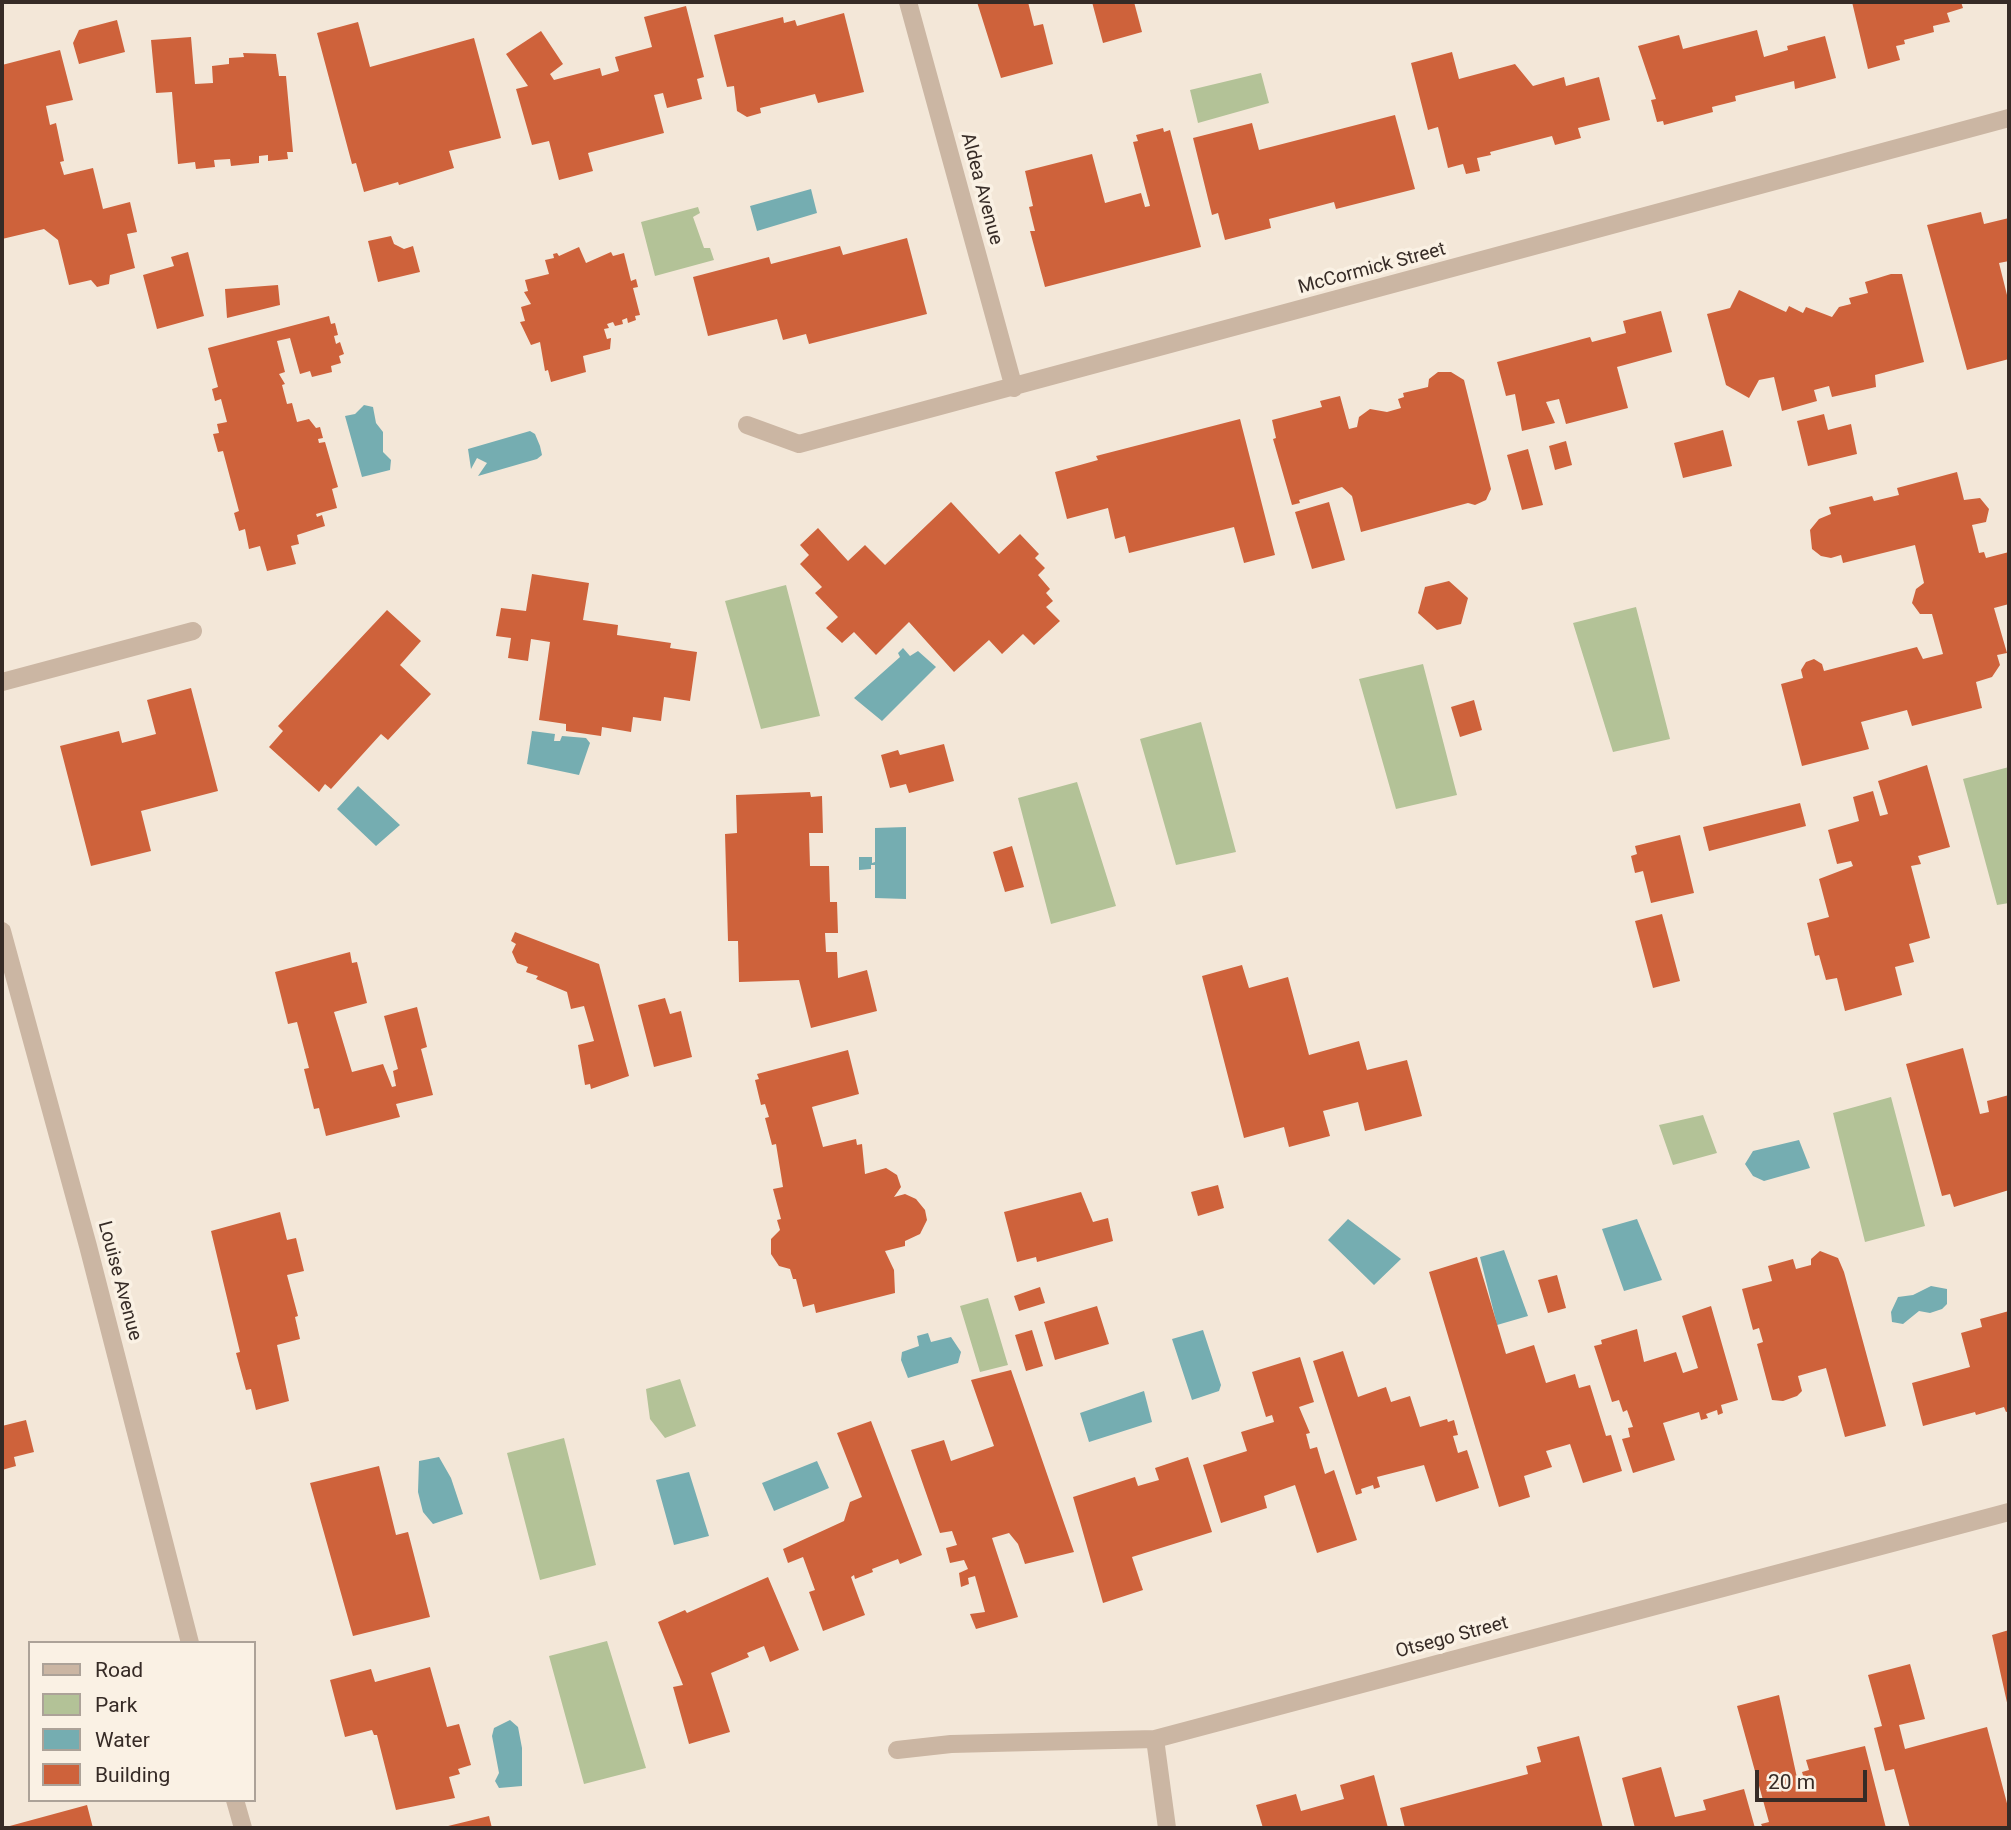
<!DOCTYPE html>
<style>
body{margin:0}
#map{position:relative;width:2011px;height:1830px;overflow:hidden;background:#f3e7d8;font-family:Roboto,sans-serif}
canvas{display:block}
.frame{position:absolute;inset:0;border:4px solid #362b26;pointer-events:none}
.legend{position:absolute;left:28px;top:1641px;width:228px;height:161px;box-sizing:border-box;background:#faf1e4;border:2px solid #aca298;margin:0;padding:9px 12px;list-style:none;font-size:21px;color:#362b26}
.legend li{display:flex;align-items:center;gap:14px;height:35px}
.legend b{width:35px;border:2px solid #aca298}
.scale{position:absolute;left:1755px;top:1770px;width:112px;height:32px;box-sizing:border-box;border:4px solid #362b26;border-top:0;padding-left:9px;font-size:21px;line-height:24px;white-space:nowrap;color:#362b26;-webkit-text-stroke:5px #faf1e4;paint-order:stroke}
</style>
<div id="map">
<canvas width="2011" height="1830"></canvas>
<div class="frame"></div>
<ul class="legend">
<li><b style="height:9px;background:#cbb6a3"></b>Road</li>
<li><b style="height:19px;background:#b3c297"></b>Park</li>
<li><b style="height:19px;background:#75adb1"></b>Water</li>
<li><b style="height:19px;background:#ce623b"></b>Building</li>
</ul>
<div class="scale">20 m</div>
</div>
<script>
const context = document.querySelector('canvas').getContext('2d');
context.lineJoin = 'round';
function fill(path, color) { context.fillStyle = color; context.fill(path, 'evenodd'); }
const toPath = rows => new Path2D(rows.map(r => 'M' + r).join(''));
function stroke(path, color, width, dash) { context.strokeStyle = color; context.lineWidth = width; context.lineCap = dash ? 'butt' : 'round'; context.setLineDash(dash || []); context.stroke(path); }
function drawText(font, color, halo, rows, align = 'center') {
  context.font = font + ' Roboto,sans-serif'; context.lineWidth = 7; context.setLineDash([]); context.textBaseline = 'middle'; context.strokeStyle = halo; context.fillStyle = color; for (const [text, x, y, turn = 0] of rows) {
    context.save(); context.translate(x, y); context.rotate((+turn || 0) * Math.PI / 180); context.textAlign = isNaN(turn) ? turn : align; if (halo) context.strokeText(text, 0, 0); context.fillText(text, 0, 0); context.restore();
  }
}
fill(toPath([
 [1261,73,1269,103,1198,123,1190,90],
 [698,207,700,213,693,217,704,248,710,248,714,260,655,276,641,222],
 [786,585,820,716,761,729,725,601],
 [1636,607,1670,739,1613,752,1573,623],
 [1423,664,1457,795,1396,809,1359,679],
 [1201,722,1236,852,1176,865,1140,739],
 [2009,767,2009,903,1997,905,1963,779],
 [1077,782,1116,906,1051,924,1018,798],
 [1891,1097,1925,1226,1865,1242,1833,1113],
 [1703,1115,1717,1153,1673,1165,1659,1125],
 [988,1298,1008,1365,980,1372,960,1306],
 [680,1379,696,1426,665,1438,650,1419,646,1389],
 [564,1438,596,1565,540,1580,507,1453],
 [607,1641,646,1768,584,1784,549,1656]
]), '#b3c297');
fill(toPath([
 [811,189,817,213,757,231,750,206],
 [364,405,373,407,376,423,383,432,383,452,391,460,390,470,362,477,345,416,355,414],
 [530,431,535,434,540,446,542,455,537,459,478,476,487,463,477,458,471,469,468,449],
 [903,648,910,656,918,651,936,667,882,721,854,698,900,657,898,653],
 [532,731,555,734,554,741,560,741,562,736,586,738,590,743,579,775,527,764],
 [358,786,400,825,376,846,337,809],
 [906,827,906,899,875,898,875,865,871,865,871,869,859,870,859,857,872,857,872,863,875,862,875,828],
 [1799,1140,1810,1168,1764,1181,1753,1176,1745,1164,1753,1151],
 [1348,1219,1401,1259,1374,1285,1328,1240],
 [1637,1219,1662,1280,1624,1291,1602,1229],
 [1504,1250,1528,1316,1497,1325,1480,1257],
 [1931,1286,1947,1289,1947,1304,1942,1309,1930,1313,1919,1311,1903,1324,1892,1322,1891,1312,1898,1297,1913,1295],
 [1203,1330,1221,1385,1219,1391,1192,1400,1172,1339],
 [928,1333,931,1342,951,1337,961,1352,958,1363,908,1378,901,1360,902,1352,919,1346,917,1336],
 [1144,1391,1152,1422,1089,1442,1080,1413],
 [439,1457,451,1478,463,1514,433,1524,423,1512,418,1492,419,1461],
 [817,1461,829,1488,774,1511,762,1483],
 [689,1472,709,1536,674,1545,656,1480],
 [510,1720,518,1727,522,1748,522,1786,499,1788,495,1781,499,1773,492,1736,494,1728]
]), '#75adb1');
fill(toPath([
 [977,2,1028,2,1034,26,1043,24,1053,64,1001,78],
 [1092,2,1134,2,1142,32,1103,43],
 [1852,2,1961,2,1963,8,1947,13,1950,22,1933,26,1934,32,1904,40,1905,44,1896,46,1900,60,1868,69],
 [686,6,704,77,697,79,702,99,667,108,663,93,654,95,664,133,588,153,593,171,559,180,549,141,532,145,516,89,528,86,506,54,541,31,563,64,550,74,554,80,600,68,602,76,619,71,615,57,652,47,644,17],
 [844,13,864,92,818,103,815,94,760,108,761,113,747,117,737,111,734,86,727,87,714,35,783,17,784,23,795,20,797,26],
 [117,20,125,52,79,64,73,43,79,30],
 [358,22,370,67,474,38,501,138,449,151,454,168,399,185,398,182,364,192,356,163,352,164,317,33],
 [1757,30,1764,57,1788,50,1787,46,1825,36,1836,78,1795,89,1794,81,1735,96,1736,101,1712,107,1713,112,1664,125,1663,121,1657,122,1651,100,1656,99,1638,46,1679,35,1683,49],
 [191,37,195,84,213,83,212,66,229,64,229,58,244,57,243,53,276,54,279,76,286,76,293,152,287,152,288,159,268,161,268,155,259,156,259,163,231,166,230,159,214,160,215,167,196,169,195,162,178,164,172,92,156,93,151,40],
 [60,50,73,100,46,106,50,125,56,123,64,161,60,162,64,175,93,168,103,209,130,202,137,232,127,234,135,268,110,275,109,284,97,287,91,280,69,285,58,240,44,229,2,239,2,65],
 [1452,52,1459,79,1515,64,1533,86,1564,77,1566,86,1599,77,1610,120,1578,128,1581,138,1555,145,1552,136,1490,152,1491,155,1477,158,1480,171,1466,174,1463,164,1448,168,1438,127,1428,130,1411,63],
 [1395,115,1415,189,1336,209,1334,202,1269,219,1271,228,1225,240,1218,213,1212,215,1193,138,1252,123,1259,150],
 [1163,128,1164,132,1170,130,1201,247,1045,287,1030,231,1035,231,1029,207,1033,206,1025,171,1092,154,1105,203,1141,193,1145,207,1150,206,1133,142,1138,141,1136,135],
 [1981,212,1984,224,2009,218,2009,261,1999,263,2009,303,2009,359,1967,370,1927,225],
 [391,236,394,244,404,249,413,246,420,272,378,282,368,241],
 [907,238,927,314,809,344,806,334,783,340,777,319,708,336,693,277,769,257,771,264,840,246,843,255],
 [579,247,586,263,611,252,613,256,624,253,631,281,636,279,638,287,633,288,640,315,635,316,636,320,628,323,627,318,622,320,623,324,615,326,613,322,607,324,609,328,604,329,607,339,611,338,610,349,583,356,586,372,551,382,548,370,545,371,540,342,531,345,520,322,525,321,521,307,531,304,524,292,528,291,525,280,549,274,545,260,554,258,553,254,557,253,559,256],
 [188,252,204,316,157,329,143,275,174,266,171,257],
 [1891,274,1902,274,1924,362,1875,375,1876,387,1832,397,1829,386,1814,390,1817,401,1782,411,1774,377,1759,380,1749,398,1726,385,1707,314,1730,308,1739,290,1786,312,1789,306,1803,313,1806,307,1832,317,1839,307,1851,304,1849,298,1868,293,1865,282],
 [278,285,280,305,227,318,225,289],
 [1661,311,1672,352,1617,367,1628,408,1566,424,1559,399,1546,402,1555,423,1522,431,1515,394,1506,396,1497,362,1590,337,1592,342,1626,333,1623,321],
 [329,316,331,324,335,323,338,335,334,336,336,344,340,342,344,354,339,356,341,363,331,366,332,372,312,377,310,371,300,374,290,338,277,341,285,372,279,374,285,384,282,385,287,404,292,403,297,422,309,419,316,428,320,427,323,438,318,439,319,443,325,442,338,487,332,489,337,508,316,514,317,517,322,515,325,526,297,535,299,544,291,546,296,564,267,571,260,546,249,549,245,529,239,531,234,513,239,511,223,451,218,452,213,434,219,433,217,424,227,422,221,399,215,401,212,389,218,387,208,348],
 [1438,372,1451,372,1464,380,1491,489,1486,500,1475,505,1468,503,1361,532,1352,496,1342,487,1299,500,1300,503,1292,505,1273,439,1276,438,1272,420,1322,407,1320,401,1340,396,1349,429,1357,427,1359,417,1370,409,1387,412,1401,408,1398,399,1404,397,1403,393,1428,387,1429,379],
 [1824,414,1828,430,1851,424,1857,454,1808,466,1797,421],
 [1240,419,1275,555,1244,563,1234,527,1129,553,1125,536,1115,539,1108,508,1067,519,1055,472,1098,460,1096,456],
 [1723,430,1732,466,1683,478,1674,443],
 [1566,441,1572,465,1555,470,1549,446],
 [1528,449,1543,505,1522,510,1507,455],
 [1957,472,1964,500,1980,498,1989,509,1986,522,1972,525,1979,553,1984,552,1986,558,2009,552,2009,604,1994,608,2007,653,1997,655,2000,665,1992,677,1976,682,1982,708,1912,726,1907,710,1861,722,1869,749,1802,766,1781,684,1803,678,1801,670,1806,662,1814,659,1822,664,1824,671,1917,647,1923,659,1943,654,1932,614,1920,614,1912,603,1916,589,1924,583,1915,545,1843,563,1841,555,1831,558,1821,556,1812,549,1810,530,1819,519,1831,514,1829,507,1872,496,1874,501,1899,495,1897,488],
 [951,502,999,554,1020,534,1039,554,1035,558,1045,568,1038,575,1050,589,1046,593,1053,601,1046,607,1060,621,1034,645,1023,634,1002,654,989,640,954,672,909,622,876,655,854,632,842,643,826,628,838,617,815,593,822,587,800,564,809,555,800,545,818,528,848,561,865,545,885,565],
 [1329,502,1345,560,1312,569,1295,512],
 [532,574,589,583,583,620,618,625,617,635,671,643,670,648,697,652,690,701,664,697,661,721,633,717,631,732,602,727,601,736,566,731,566,724,539,720,550,642,531,639,528,661,508,658,511,638,496,636,501,608,526,611],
 [1449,581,1468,598,1461,624,1437,630,1418,613,1425,587],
 [387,610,421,641,400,665,431,694,388,740,381,734,331,789,325,784,319,792,269,747,283,731,278,726],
 [191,688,218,791,141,811,151,851,91,866,60,746,119,731,122,743,156,734,147,700],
 [1474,700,1482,730,1460,737,1451,707],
 [944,744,954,781,909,793,906,784,890,788,881,755,898,750,900,755],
 [1927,765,1950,847,1918,856,1921,864,1911,866,1930,938,1909,944,1914,962,1895,967,1902,995,1845,1011,1837,978,1826,980,1819,955,1815,956,1807,923,1829,917,1819,879,1853,866,1851,861,1837,864,1828,830,1859,821,1853,797,1873,791,1880,816,1888,814,1878,781],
 [810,792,811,797,822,796,823,833,809,833,810,866,829,866,830,902,837,902,838,933,825,933,826,952,837,952,838,978,867,970,877,1011,811,1028,799,980,739,982,738,941,728,941,725,834,737,833,736,795],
 [1800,803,1806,826,1709,851,1703,827],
 [1680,835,1694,893,1651,903,1643,871,1635,873,1631,856,1637,854,1635,846],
 [1012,846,1024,887,1005,892,993,852],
 [1662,914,1680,981,1653,988,1635,921],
 [515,932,599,964,629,1076,591,1089,590,1084,585,1085,578,1045,594,1041,584,1006,571,1009,567,992,536,979,538,976,526,972,528,967,517,963,512,952,516,944,511,941],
 [350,952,352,963,357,962,367,1003,334,1012,352,1072,383,1064,392,1087,396,1086,393,1071,398,1069,384,1016,417,1007,427,1047,421,1049,433,1095,396,1104,400,1117,326,1136,319,1108,314,1109,304,1069,309,1068,297,1022,288,1024,275,972],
 [1242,965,1249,988,1288,977,1309,1055,1359,1041,1367,1070,1407,1060,1422,1116,1365,1131,1358,1102,1323,1111,1330,1136,1289,1147,1284,1127,1244,1138,1202,976],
 [665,998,670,1014,681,1011,692,1057,654,1067,638,1005],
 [1963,1048,1980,1114,1989,1112,1987,1101,2009,1095,2009,1190,1954,1207,1950,1194,1942,1196,1906,1064],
 [848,1050,859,1094,812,1107,823,1147,856,1139,857,1145,862,1144,865,1174,886,1168,897,1175,901,1187,894,1197,905,1194,916,1199,925,1210,927,1220,920,1234,905,1241,905,1246,885,1251,894,1270,895,1293,816,1313,814,1304,803,1307,796,1279,793,1279,790,1269,779,1266,771,1254,771,1239,780,1230,777,1220,781,1219,773,1189,783,1187,776,1144,772,1145,765,1118,769,1117,765,1104,761,1105,755,1080,759,1079,757,1074],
 [1218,1185,1224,1208,1198,1216,1191,1192],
 [1081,1192,1093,1222,1108,1218,1113,1241,1037,1262,1036,1257,1017,1262,1004,1212],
 [280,1212,287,1240,296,1238,304,1271,287,1275,298,1316,295,1317,300,1339,277,1345,289,1401,256,1410,251,1389,246,1390,236,1353,240,1352,211,1231],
 [1820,1251,1838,1258,1844,1272,1886,1426,1845,1437,1826,1368,1798,1376,1802,1391,1797,1396,1783,1401,1772,1400,1757,1344,1763,1342,1759,1328,1753,1330,1742,1289,1772,1281,1768,1266,1793,1259,1796,1269,1811,1265,1811,1259],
 [1477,1257,1506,1354,1534,1345,1546,1383,1575,1374,1579,1388,1590,1385,1606,1436,1611,1435,1622,1471,1583,1483,1570,1444,1546,1451,1552,1467,1524,1476,1530,1497,1499,1507,1429,1272],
 [1557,1275,1566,1308,1548,1313,1538,1280],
 [1040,1287,1045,1303,1019,1311,1014,1296],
 [1097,1306,1109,1344,1055,1360,1044,1322],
 [1711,1306,1738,1400,1721,1405,1723,1413,1718,1415,1717,1410,1706,1414,1708,1418,1701,1420,1699,1412,1663,1423,1675,1460,1633,1473,1622,1439,1630,1437,1628,1428,1633,1427,1627,1410,1623,1412,1619,1400,1612,1402,1594,1346,1602,1344,1601,1340,1637,1329,1644,1362,1676,1352,1683,1373,1698,1368,1682,1316],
 [2009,1311,2009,1411,2006,1412,2004,1407,1976,1415,1975,1412,1923,1426,1912,1383,1970,1367,1961,1333,1982,1327,1980,1319],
 [1032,1330,1043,1366,1026,1371,1015,1335],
 [1343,1351,1358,1397,1386,1387,1391,1402,1410,1396,1420,1427,1447,1419,1448,1422,1454,1420,1458,1435,1453,1436,1458,1453,1467,1450,1479,1488,1436,1502,1424,1465,1377,1477,1380,1487,1374,1489,1373,1485,1361,1489,1362,1493,1356,1495,1313,1361],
 [1300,1357,1314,1402,1299,1407,1310,1433,1306,1434,1310,1449,1317,1447,1325,1474,1334,1470,1357,1540,1317,1553,1295,1485,1264,1496,1267,1508,1221,1523,1203,1465,1247,1451,1241,1432,1274,1422,1272,1415,1266,1417,1252,1372],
 [1011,1370,1074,1552,1025,1564,1018,1544,1009,1533,992,1538,1018,1617,976,1629,970,1614,985,1612,975,1576,968,1578,969,1584,961,1587,959,1573,968,1569,964,1560,950,1563,946,1548,957,1545,952,1531,940,1533,911,1450,944,1440,951,1461,994,1446,971,1380],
 [26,1420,34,1452,14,1457,16,1466,2,1470,2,1426],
 [871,1421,922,1555,900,1564,898,1559,872,1569,873,1572,855,1579,854,1575,851,1577,865,1615,823,1631,809,1592,815,1590,803,1557,788,1563,783,1549,844,1521,850,1502,862,1497,837,1433],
 [1188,1457,1212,1532,1132,1557,1143,1590,1103,1603,1073,1497,1135,1477,1138,1486,1159,1480,1155,1468],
 [379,1466,396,1535,408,1532,430,1617,353,1636,310,1483],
 [768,1577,799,1650,770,1662,764,1646,747,1653,749,1657,711,1673,730,1732,689,1744,673,1687,683,1685,658,1622,685,1610,687,1613],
 [2009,1630,2009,1707,2008,1707,1992,1635],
 [1910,1664,1925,1719,1899,1725,1905,1749,1987,1727,2009,1811,2009,1828,1910,1828,1894,1769,1885,1771,1874,1728,1882,1726,1868,1675],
 [430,1667,447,1727,459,1724,471,1765,458,1769,460,1774,449,1777,455,1798,396,1810,377,1735,374,1735,372,1730,345,1737,330,1680,371,1669,375,1682],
 [1779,1695,1799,1787,1806,1785,1802,1772,1809,1770,1806,1760,1865,1746,1886,1828,1763,1828,1761,1824,1769,1822,1737,1706],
 [1579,1736,1603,1828,1405,1828,1400,1808,1528,1774,1526,1766,1541,1762,1537,1747],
 [1661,1767,1675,1817,1706,1810,1703,1800,1744,1789,1755,1828,1635,1828,1622,1778],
 [1374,1775,1388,1828,1263,1828,1256,1805,1296,1794,1301,1811,1344,1799,1340,1785],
 [87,1805,93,1828,6,1828,6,1827],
 [489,1816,492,1828,444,1828,444,1827]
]), '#ce623b');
stroke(toPath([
 [908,2,1014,388],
 [747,425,799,444,2009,118],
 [2,682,193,631],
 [2,931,88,1246,190,1643],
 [1155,1739,1167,1828],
 [897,1750,951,1744,1155,1739,2009,1512],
 [235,1800,243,1828]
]), '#cbb6a3', 18);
drawText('19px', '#362b26', '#faf1e4', [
 ["Aldea Avenue",981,189,75],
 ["McCormick Street",1372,269,-15],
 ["Louise Avenue",119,1281,75],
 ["Otsego Street",1452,1638,-15]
]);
</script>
